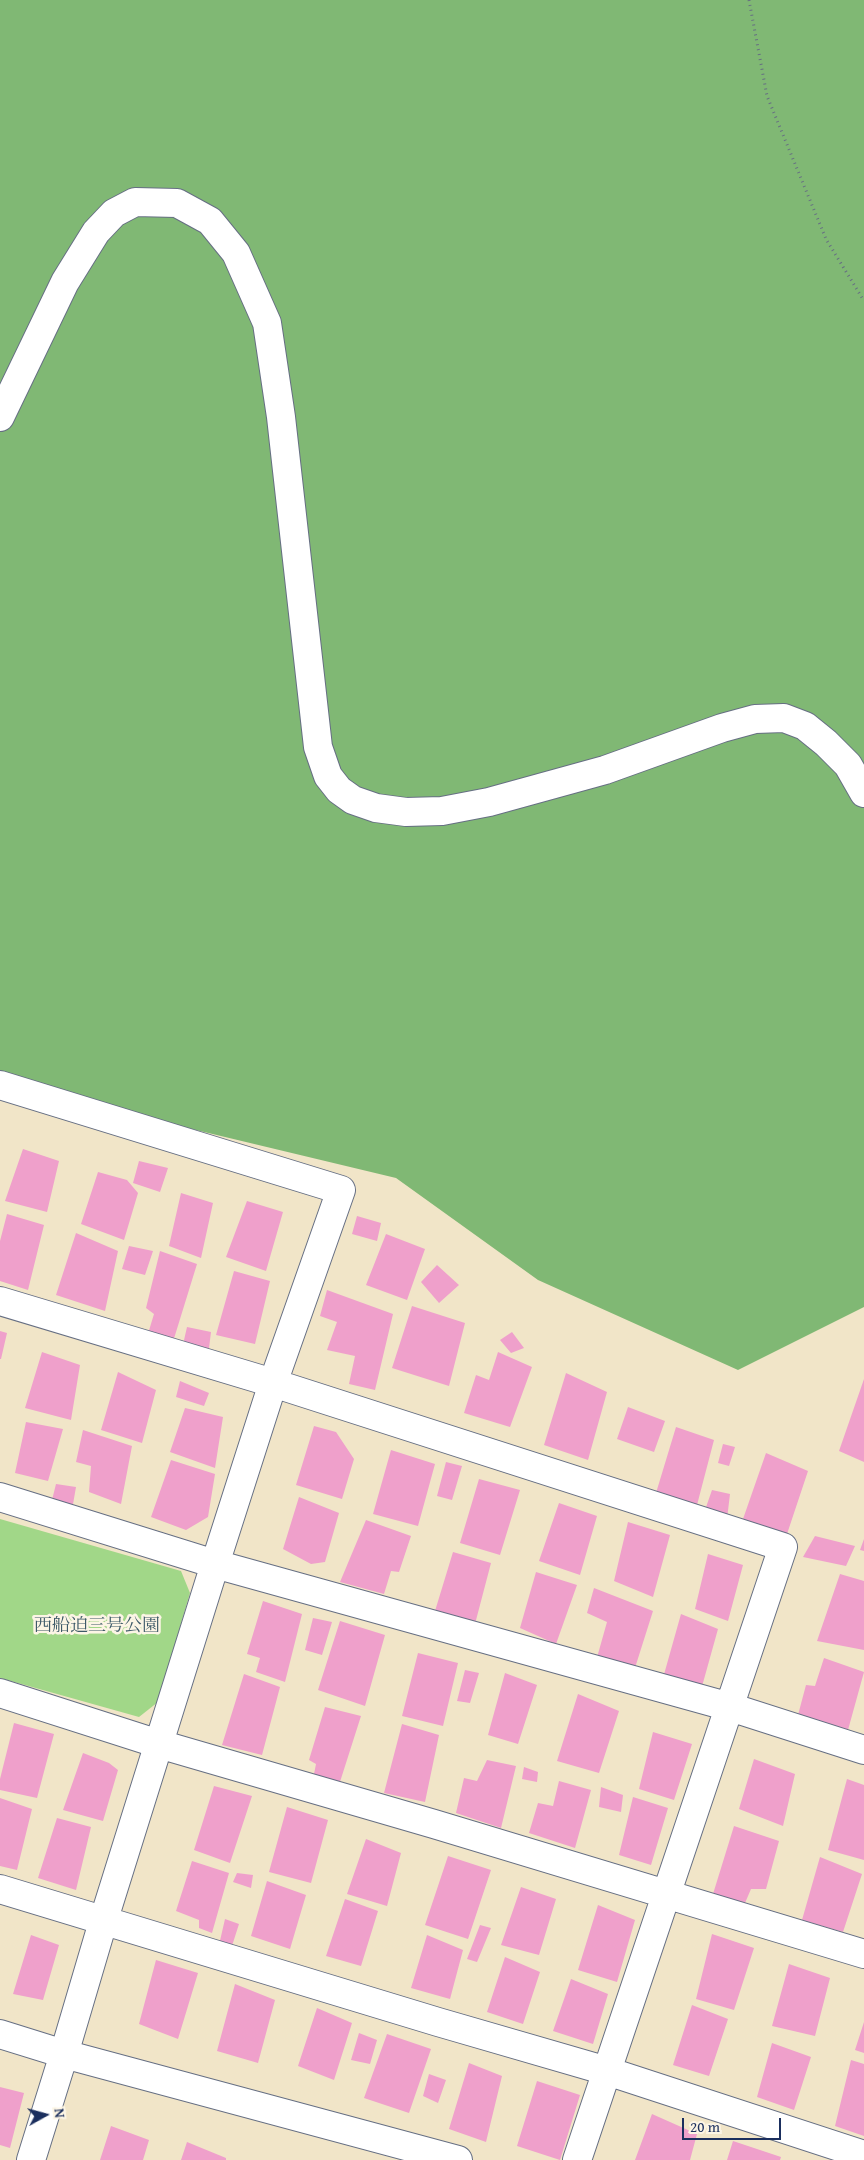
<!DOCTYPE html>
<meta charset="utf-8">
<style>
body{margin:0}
#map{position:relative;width:864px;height:2160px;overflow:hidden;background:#f1e5c8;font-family:"Gentium Book Plus",serif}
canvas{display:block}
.north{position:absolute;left:20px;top:2090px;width:50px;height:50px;-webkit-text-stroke:4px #fcf5e5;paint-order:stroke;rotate:83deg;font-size:14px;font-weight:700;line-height:20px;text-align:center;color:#1b2f5e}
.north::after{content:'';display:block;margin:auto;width:18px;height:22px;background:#1b2f5e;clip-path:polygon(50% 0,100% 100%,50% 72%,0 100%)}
.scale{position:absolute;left:682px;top:2118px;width:99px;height:22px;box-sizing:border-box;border:2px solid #1b2f5e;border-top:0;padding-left:6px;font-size:15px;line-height:18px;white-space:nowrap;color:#1b2f5e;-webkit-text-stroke:4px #fcf5e5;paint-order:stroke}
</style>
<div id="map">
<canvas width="864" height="2160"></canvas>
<div class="north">N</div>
<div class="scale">20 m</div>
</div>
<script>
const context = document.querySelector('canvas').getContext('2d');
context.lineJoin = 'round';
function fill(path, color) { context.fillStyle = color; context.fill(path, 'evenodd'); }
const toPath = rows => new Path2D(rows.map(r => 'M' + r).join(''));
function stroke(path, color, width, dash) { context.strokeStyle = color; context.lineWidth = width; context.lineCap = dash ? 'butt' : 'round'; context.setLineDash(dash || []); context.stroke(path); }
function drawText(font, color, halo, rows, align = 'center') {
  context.font = font + ' "Gentium Book Plus","Noto Serif JP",serif'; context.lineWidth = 5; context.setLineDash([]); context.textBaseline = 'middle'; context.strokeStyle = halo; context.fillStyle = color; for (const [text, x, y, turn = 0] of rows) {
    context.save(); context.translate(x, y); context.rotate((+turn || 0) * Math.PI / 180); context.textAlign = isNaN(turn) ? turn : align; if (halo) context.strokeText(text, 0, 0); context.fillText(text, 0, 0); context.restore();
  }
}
fill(toPath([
 [0,1519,181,1571,190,1593,158,1702,139,1717,0,1678]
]), '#a1d788');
fill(toPath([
 [0,0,864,0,864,1307,738,1370,538,1280,396,1178,0,1083]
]), '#80b874');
fill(toPath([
 [23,1149,59,1161,47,1212,5,1201],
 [139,1161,168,1168,160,1192,133,1183],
 [98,1172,127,1180,138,1193,124,1240,81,1224],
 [181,1193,213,1203,201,1258,169,1246],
 [247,1201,283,1212,266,1271,226,1257],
 [7,1214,44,1225,28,1290,0,1281,0,1241],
 [357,1216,381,1223,377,1241,352,1234],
 [76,1233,118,1251,105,1311,56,1295],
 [386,1234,425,1249,407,1300,366,1285],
 [129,1246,153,1251,145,1275,122,1269],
 [160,1251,197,1264,172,1345,147,1337,154,1314,146,1308],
 [437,1265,459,1285,439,1303,421,1282],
 [234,1271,270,1281,255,1344,216,1335],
 [327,1290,393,1314,375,1390,349,1384,355,1356,327,1350,337,1322,320,1316],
 [412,1306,465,1323,449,1386,392,1368],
 [187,1327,211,1332,208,1356,182,1349],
 [0,1331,7,1333,1,1359,0,1359],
 [512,1332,524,1348,511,1353,500,1340],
 [42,1352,80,1365,71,1420,25,1408],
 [498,1352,532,1367,510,1427,464,1413,476,1375,489,1380],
 [118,1372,156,1390,142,1443,101,1430],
 [566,1373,607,1392,588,1460,544,1445],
 [864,1379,864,1462,839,1451],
 [180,1381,209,1393,204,1406,176,1397],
 [628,1407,665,1421,654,1452,617,1439],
 [185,1408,223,1417,215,1468,170,1452],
 [26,1422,63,1429,48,1481,15,1473],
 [314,1426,336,1432,354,1459,342,1499,296,1485],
 [676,1427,714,1440,697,1505,656,1493],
 [83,1430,132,1446,121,1504,89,1492,91,1466,76,1462],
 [723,1444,735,1447,729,1466,718,1463],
 [391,1450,435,1464,418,1526,373,1514],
 [766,1453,808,1471,787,1534,743,1519],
 [171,1460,215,1474,208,1517,186,1530,151,1517],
 [446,1462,462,1466,452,1500,437,1496],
 [479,1479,520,1490,500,1555,460,1543],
 [56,1484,76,1487,72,1510,51,1504],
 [712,1490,730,1494,727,1519,704,1513],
 [299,1497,339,1513,325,1562,311,1564,283,1549],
 [559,1503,597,1516,580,1575,539,1561],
 [366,1520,411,1536,399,1572,391,1571,384,1594,340,1582],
 [628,1522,670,1535,653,1597,614,1581],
 [815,1536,855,1546,846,1566,803,1557],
 [864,1539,864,1551,860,1550],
 [453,1552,491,1563,475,1624,435,1611],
 [708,1554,743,1565,728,1621,695,1609],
 [536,1572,577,1585,556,1644,520,1628],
 [840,1574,864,1581,864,1650,817,1641],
 [594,1588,653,1611,634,1671,596,1661,607,1622,587,1613],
 [263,1601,302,1614,285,1682,256,1672,260,1658,247,1654],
 [681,1614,718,1629,701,1690,663,1678],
 [313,1618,332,1622,322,1655,305,1650],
 [340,1621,385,1635,365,1706,318,1690],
 [418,1653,458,1663,443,1726,402,1716],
 [824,1658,864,1672,848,1730,798,1715,806,1685,815,1686],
 [465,1670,479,1673,470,1703,457,1701],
 [505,1673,537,1685,518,1744,488,1735],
 [244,1674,280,1687,262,1755,222,1745],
 [578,1694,619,1711,599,1773,557,1761],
 [325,1707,361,1716,339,1785,313,1779,316,1764,309,1760],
 [14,1723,54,1734,37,1798,0,1790,0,1779],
 [402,1724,439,1735,425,1802,384,1793],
 [653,1732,692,1744,674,1800,639,1789],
 [83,1753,109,1763,118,1770,103,1821,63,1810],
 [754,1759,795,1774,783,1826,739,1809],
 [487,1760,516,1766,501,1828,456,1813,464,1778,477,1781],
 [524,1767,538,1772,537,1782,522,1779],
 [847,1779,864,1785,864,1860,828,1850],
 [559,1781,591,1790,575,1848,529,1833,538,1803,553,1806],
 [214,1786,252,1796,230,1863,194,1850],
 [601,1787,623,1795,621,1812,599,1807],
 [633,1797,668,1808,651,1865,619,1855],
 [0,1798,32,1809,17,1870,0,1866],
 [287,1807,328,1820,311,1883,269,1872],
 [57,1818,91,1827,76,1890,38,1878],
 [734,1826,779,1841,766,1889,751,1889,745,1903,713,1894],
 [366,1839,401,1853,387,1906,347,1894],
 [448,1856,491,1870,468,1939,425,1925],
 [820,1857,862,1874,843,1932,802,1920],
 [192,1861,229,1873,212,1933,199,1928,199,1920,176,1911],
 [237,1873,253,1875,251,1888,233,1882],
 [267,1881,306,1895,290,1949,251,1936],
 [521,1887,556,1899,539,1955,501,1945],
 [345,1899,378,1911,361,1966,326,1956],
 [598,1905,635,1920,617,1982,578,1970],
 [225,1919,239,1924,231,1949,219,1945],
 [480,1925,491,1928,477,1962,467,1959],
 [712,1934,754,1948,734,2010,696,1999],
 [31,1935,59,1945,43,2000,13,1994],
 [427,1935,463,1950,450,1999,411,1988],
 [505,1957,540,1972,523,2024,487,2012],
 [156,1960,198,1973,178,2039,139,2024],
 [789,1964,830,1978,815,2036,772,2026],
 [571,1979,608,1994,593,2044,553,2031],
 [235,1984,275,2000,258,2063,217,2051],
 [692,2005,728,2019,709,2076,673,2065],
 [317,2008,352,2023,334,2080,298,2066],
 [864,2022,864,2053,855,2050],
 [359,2033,377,2040,370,2064,351,2060],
 [387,2034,431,2049,409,2113,364,2098],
 [772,2043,811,2057,794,2110,757,2097],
 [851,2060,864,2064,864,2136,835,2126],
 [469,2063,502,2076,486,2142,449,2129],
 [429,2074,446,2080,438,2103,423,2096],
 [537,2081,580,2095,560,2160,517,2146],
 [0,2087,24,2093,10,2148,0,2145],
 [652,2114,697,2134,690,2160,635,2160],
 [111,2126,149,2140,143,2160,100,2160],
 [733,2141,781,2157,780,2160,727,2160],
 [187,2142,226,2158,226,2160,181,2160]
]), '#efa0cb');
const minor = toPath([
 [0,417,65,282,96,232,114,213,135,202,177,203,210,221,236,253,267,323,281,417,318,747,328,776,339,790,353,800,376,808,406,812,442,811,489,802,605,770,722,728,755,719,784,718,805,726,826,743,848,765,864,793],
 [0,1085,341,1190,273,1383,215,1564,103,1922,64,2054],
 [0,1301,273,1383,783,1547,577,2160],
 [0,1497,215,1564,730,1707,864,1750],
 [0,1693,159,1744,434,1824,864,1954],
 [0,1889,438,2022,607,2071,864,2155]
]);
const tertiary = toPath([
 [0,2034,64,2054,458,2160],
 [31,2160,64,2054]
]);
stroke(minor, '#666f83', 30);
stroke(tertiary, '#666f83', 30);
stroke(toPath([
 [749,0,767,96,826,239,864,301]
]), '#666f83', 3, [1, 4]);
stroke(minor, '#fff', 28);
stroke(tertiary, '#fff', 28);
drawText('18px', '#3c5968', '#fcf5e5', [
 ["西船迫三号公園",97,1626]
]);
</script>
